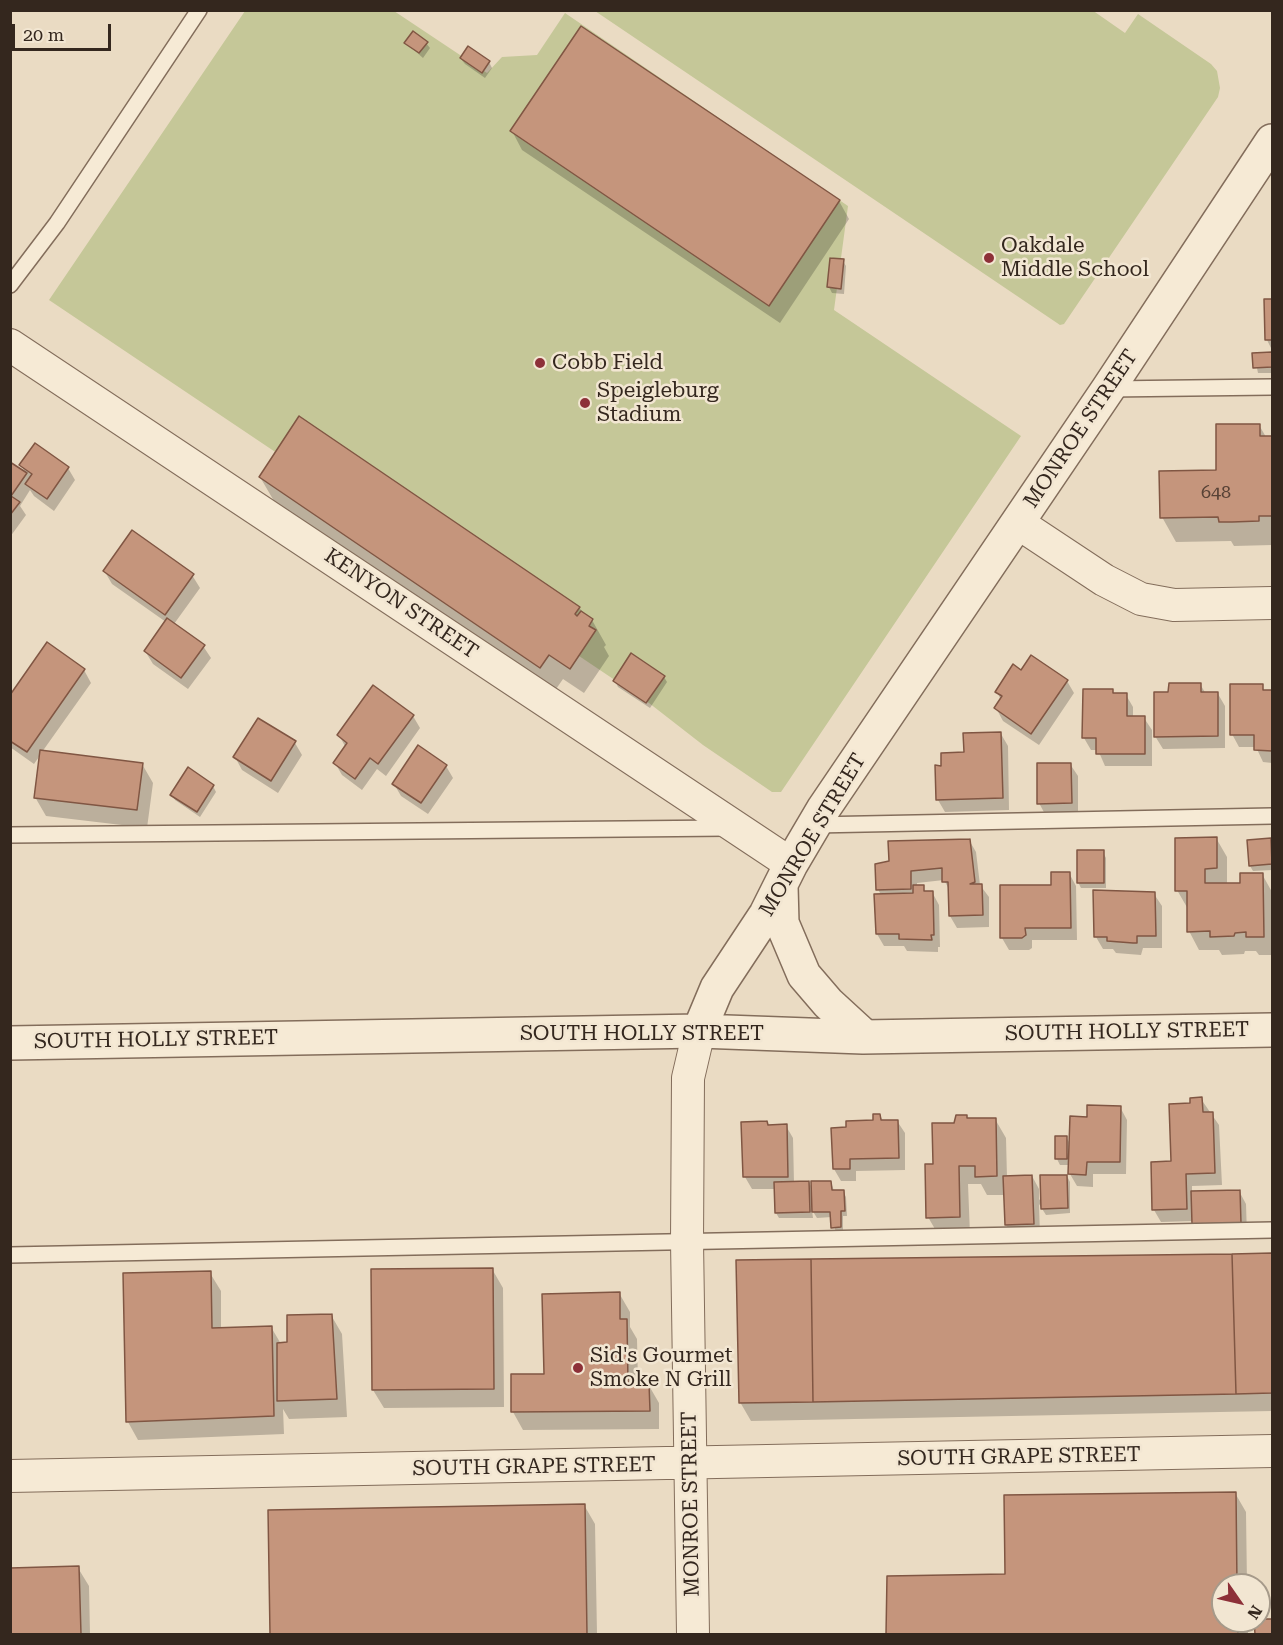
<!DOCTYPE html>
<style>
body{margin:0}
#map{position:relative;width:1283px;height:1645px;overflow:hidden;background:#eadbc3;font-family:"Roboto Serif",serif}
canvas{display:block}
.frame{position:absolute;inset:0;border:12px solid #34271e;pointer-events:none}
.north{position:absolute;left:1211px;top:1573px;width:60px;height:60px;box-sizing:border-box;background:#f2e6d2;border:2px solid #a69a8a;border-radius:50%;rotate:124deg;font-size:16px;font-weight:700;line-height:24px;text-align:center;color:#34271e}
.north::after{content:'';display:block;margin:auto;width:21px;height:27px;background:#8d3038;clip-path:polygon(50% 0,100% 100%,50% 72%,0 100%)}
.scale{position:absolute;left:12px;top:24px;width:99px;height:27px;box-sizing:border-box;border:3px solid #34271e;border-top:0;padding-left:8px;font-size:18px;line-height:21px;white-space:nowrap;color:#34271e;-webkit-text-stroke:4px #f2e6d2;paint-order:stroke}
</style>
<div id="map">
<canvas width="1283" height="1645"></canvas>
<div class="frame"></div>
<div class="north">N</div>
<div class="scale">20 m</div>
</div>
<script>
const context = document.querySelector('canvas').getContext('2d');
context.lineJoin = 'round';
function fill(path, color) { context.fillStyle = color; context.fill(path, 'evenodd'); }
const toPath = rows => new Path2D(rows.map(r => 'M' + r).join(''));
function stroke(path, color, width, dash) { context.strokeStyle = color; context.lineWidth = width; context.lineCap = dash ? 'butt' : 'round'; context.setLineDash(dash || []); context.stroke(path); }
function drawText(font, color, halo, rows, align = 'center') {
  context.font = font + ' "Roboto Serif",serif'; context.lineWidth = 5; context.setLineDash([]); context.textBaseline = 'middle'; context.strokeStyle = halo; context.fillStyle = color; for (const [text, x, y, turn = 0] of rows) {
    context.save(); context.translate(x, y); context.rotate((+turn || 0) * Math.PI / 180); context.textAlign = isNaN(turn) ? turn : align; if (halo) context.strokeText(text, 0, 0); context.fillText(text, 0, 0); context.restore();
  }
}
fill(toPath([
 [1092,10,1125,33,1138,14,1211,64,1217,71,1220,88,1218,97,1064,324,1060,325,595,11],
 [245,11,394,11,487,73,502,57,537,55,565,13,848,206,834,310,1021,436,781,792,772,792,703,745,649,703,49,300]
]), '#c5c798');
fill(toPath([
 [406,43,426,43,430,48,423,58],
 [461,59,489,62,492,68,485,78,465,64],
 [512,131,839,201,849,219,780,323,522,150],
 [843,261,846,266,844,294,832,293,829,287],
 [1272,300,1272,350,1267,340,1266,301],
 [1254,354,1272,354,1272,373,1258,373],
 [1259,425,1266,437,1272,437,1272,545,1234,546,1231,541,1176,542,1162,517,1218,472],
 [35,445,68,468,75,480,54,511,34,496,30,490,20,506,26,515,10,537,10,464,26,474,21,465],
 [260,477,579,608,592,620,606,645,604,647,609,656,584,693,563,679,554,692,274,501],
 [105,572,192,575,200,588,174,624,203,646,211,658,188,689,153,664,145,651,166,622,112,584],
 [48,645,84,670,91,683,42,752,142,764,153,783,147,828,46,816,35,797,41,754,34,764,10,747,10,697],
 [1022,672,1067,681,1074,693,1039,745,1003,721,996,708,1001,700,997,692],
 [664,677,667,682,650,708,618,687,615,681],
 [1200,684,1206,694,1218,694,1225,706,1225,748,1163,749,1155,736,1169,694],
 [1262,686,1265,692,1272,692,1272,763,1263,762,1256,747,1239,747,1232,734],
 [1112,691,1114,695,1126,695,1133,707,1133,718,1144,718,1152,730,1152,766,1105,766,1098,750,1091,750,1084,738],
 [413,716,420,728,386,776,377,769,362,790,342,775,335,763,346,748,339,735],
 [1001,734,1008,746,1009,810,945,812,938,800,943,767],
 [295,743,302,755,278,793,242,770,235,757],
 [1070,764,1078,776,1078,815,1046,816,1039,803],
 [446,766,453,778,428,814,401,796,394,784],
 [213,786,216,792,200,817,175,800,172,795],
 [1216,838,1227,857,1227,884,1242,884,1262,874,1272,892,1272,955,1259,955,1256,951,1245,951,1244,954,1222,955,1219,950,1199,950,1189,931,1188,909,1177,890],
 [969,840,976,852,980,885,989,897,989,927,957,928,950,916,950,891,944,880,917,883,917,887,923,887,926,893,932,892,939,905,940,947,938,947,938,952,907,951,904,946,884,946,877,934,881,895,878,889,877,865],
 [1270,840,1272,845,1272,870,1253,871,1250,866],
 [1103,852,1106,858,1106,888,1081,888,1078,882],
 [1069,873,1076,886,1077,940,1032,940,1032,948,1029,950,1009,950,1002,938],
 [1154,894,1162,906,1162,948,1143,948,1141,955,1116,953,1113,949,1103,949,1096,937],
 [1201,1099,1219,1125,1222,1185,1192,1186,1192,1192,1239,1191,1246,1204,1247,1235,1200,1236,1193,1221,1161,1222,1154,1210,1192,1105],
 [1120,1107,1127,1120,1126,1174,1093,1174,1093,1187,1077,1186,1070,1174,1070,1165,1060,1165,1057,1159,1056,1137,1066,1137,1071,1145,1089,1118],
 [880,1115,883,1121,897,1121,905,1133,905,1170,856,1171,856,1181,841,1181,834,1169,847,1129,874,1122],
 [966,1116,968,1120,995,1119,1006,1138,1007,1178,1032,1176,1039,1189,1039,1200,1067,1176,1070,1182,1070,1213,1046,1215,1039,1204,1040,1236,1013,1237,1006,1225,1005,1195,987,1195,981,1184,968,1184,970,1235,939,1236,928,1217,935,1165,955,1124],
 [768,1126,786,1126,793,1138,794,1183,809,1182,813,1190,831,1182,834,1191,843,1191,846,1197,847,1216,843,1216,843,1233,836,1233,832,1217,817,1218,812,1210,813,1218,779,1218,776,1213,776,1189,752,1189,745,1177],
 [1272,1255,1272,1411,751,1421,740,1402,738,1261],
 [492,1269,503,1288,504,1407,384,1408,373,1390],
 [210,1273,221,1291,221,1329,271,1327,281,1344,289,1344,331,1315,342,1334,347,1417,289,1419,283,1409,284,1434,138,1440,128,1422],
 [619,1293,630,1312,630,1327,637,1339,638,1384,648,1384,659,1403,659,1429,523,1430,513,1412],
 [1235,1493,1246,1512,1247,1585,1223,1585,1223,1621,1248,1621,1248,1634,888,1634,888,1578,1006,1576],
 [584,1505,595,1524,597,1634,272,1634,269,1511],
 [78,1568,89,1586,90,1634,10,1634,10,1570]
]), '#0003');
const building = toPath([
 [581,26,840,200,769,306,510,131,581,26],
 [413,31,428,42,419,53,404,43,413,31],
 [468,46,490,61,482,73,460,58,468,46],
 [830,258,844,259,841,289,827,287,830,258],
 [1264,299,1272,299,1272,340,1265,340,1264,299],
 [1272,352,1272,367,1253,368,1252,353,1272,352],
 [299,416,580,607,575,614,577,616,581,611,593,619,589,626,596,630,570,669,549,655,540,668,259,477,299,416],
 [1216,424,1260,424,1260,436,1272,436,1272,516,1259,516,1259,521,1232,522,1219,522,1218,517,1160,518,1159,471,1216,470,1216,424],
 [35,443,69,467,47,499,25,484,32,474,19,465,35,443],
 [10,462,27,473,11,496,20,502,10,515,10,462],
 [132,530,194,574,165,615,103,571,132,530],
 [167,618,205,645,181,678,144,651,167,618],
 [47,642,85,669,27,752,10,741,10,695,47,642],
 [631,653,665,676,646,703,613,681,631,653],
 [1031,655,1068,680,1031,734,994,708,1002,696,995,692,1013,664,1021,670,1031,655],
 [1169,683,1201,683,1201,692,1218,692,1218,736,1154,737,1154,692,1168,692,1169,683],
 [1230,684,1263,684,1263,690,1272,690,1272,751,1254,750,1254,735,1230,735,1230,684],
 [373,685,414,715,378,764,370,758,355,779,333,763,347,743,337,735,373,685],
 [1083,689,1113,689,1113,693,1127,693,1127,716,1145,716,1145,754,1096,754,1096,738,1082,738,1083,689],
 [258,718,296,741,271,781,233,757,258,718],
 [1001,732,1003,798,936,800,935,765,941,766,941,753,964,752,963,733,1001,732],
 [418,745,447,765,421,803,392,784,418,745],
 [40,750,143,763,137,810,34,798,40,750],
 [1037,763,1071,763,1072,803,1037,804,1037,763],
 [188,767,214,785,197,812,170,795,188,767],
 [1217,837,1217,868,1205,869,1205,883,1240,883,1240,873,1263,873,1264,937,1246,937,1246,932,1235,933,1234,936,1210,937,1210,931,1187,932,1187,891,1175,891,1175,838,1217,837],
 [1271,838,1272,864,1249,866,1247,840,1271,838],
 [970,839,975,882,970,884,982,884,983,915,949,916,948,882,942,882,942,868,911,871,911,889,876,890,875,864,889,861,888,841,970,839],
 [1077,850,1104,850,1104,883,1077,883,1077,850],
 [1051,872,1070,872,1071,928,1025,928,1026,935,1022,938,1000,938,1000,885,1051,885,1051,872],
 [913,885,924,885,924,891,933,891,934,935,931,935,932,940,899,939,899,934,876,934,874,894,913,893,913,885],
 [1093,890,1155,892,1156,936,1137,936,1137,943,1133,943,1107,941,1107,937,1094,937,1093,890],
 [1202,1097,1203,1112,1213,1112,1215,1173,1186,1174,1187,1209,1152,1210,1151,1162,1171,1161,1169,1104,1190,1103,1190,1098,1202,1097],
 [1087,1105,1121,1106,1120,1162,1087,1162,1086,1175,1068,1174,1070,1116,1087,1117,1087,1105],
 [873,1114,880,1114,881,1120,898,1120,899,1158,850,1159,850,1169,833,1169,831,1128,846,1127,846,1121,873,1120,873,1114],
 [956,1115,967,1115,967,1118,996,1118,997,1176,975,1177,975,1166,959,1166,960,1217,926,1218,925,1164,933,1164,932,1123,954,1123,956,1115],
 [767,1121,768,1125,787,1124,788,1177,743,1177,741,1122,767,1121],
 [1055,1136,1067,1136,1067,1159,1055,1159,1055,1136],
 [1032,1175,1034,1224,1005,1225,1003,1176,1032,1175],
 [1040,1175,1067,1175,1068,1208,1041,1209,1040,1175],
 [809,1181,810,1212,775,1213,774,1182,809,1181],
 [811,1181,831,1181,832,1190,844,1190,845,1211,841,1211,841,1227,831,1228,830,1212,812,1212,811,1181],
 [1240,1190,1241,1223,1192,1224,1191,1191,1240,1190],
 [1272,1253,1272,1393,1236,1394,1232,1254,1272,1253],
 [1232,1254,1236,1394,813,1402,811,1259,1232,1254],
 [811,1259,813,1402,739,1403,736,1260,811,1259],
 [493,1268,494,1389,372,1390,371,1269,493,1268],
 [211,1271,212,1328,272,1326,274,1416,126,1422,123,1273,211,1271],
 [620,1292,620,1319,627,1319,628,1383,649,1383,650,1411,511,1412,511,1374,544,1374,542,1294,620,1292],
 [332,1314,337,1399,277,1401,277,1343,287,1342,287,1315,332,1314],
 [1236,1492,1237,1585,1223,1585,1223,1621,1238,1621,1238,1634,886,1634,887,1576,1005,1574,1004,1495,1236,1492],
 [585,1504,587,1634,270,1634,268,1510,585,1504],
 [79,1566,81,1634,10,1634,10,1568,79,1566],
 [1259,1619,1272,1619,1272,1634,1255,1634,1254,1621,1259,1619]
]);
fill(building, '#c5957c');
stroke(building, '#805643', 1.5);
const service = toPath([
 [10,285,57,223,199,10],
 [1108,389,1272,387],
 [814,825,1272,816],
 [10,835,727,828],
 [10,1255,1272,1230]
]);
const minor = toPath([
 [10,345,791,864],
 [1018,523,1104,580,1141,599,1174,605,1272,603],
 [10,1476,1272,1451],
 [693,1634,687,1241,688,1078,699,1031]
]);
const tertiary = toPath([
 [781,886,782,923,804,975,828,1003,865,1037],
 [699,1031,717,988,766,914,791,864,824,808,1108,389,1272,141],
 [10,1043,699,1031,863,1037,1272,1030]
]);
stroke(service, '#836d5b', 18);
stroke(minor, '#836d5b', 34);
stroke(tertiary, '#836d5b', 36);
stroke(service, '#f6ead5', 15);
stroke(minor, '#f6ead5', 32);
stroke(tertiary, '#f6ead5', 33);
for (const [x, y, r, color] of [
 [989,258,6,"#8d3038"],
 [540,363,6,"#8d3038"],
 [585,403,6,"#8d3038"],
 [578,1368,6,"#8d3038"]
]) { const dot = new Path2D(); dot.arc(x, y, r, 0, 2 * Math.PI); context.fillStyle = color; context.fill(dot); stroke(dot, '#f2e6d2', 2); }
drawText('18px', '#584236', null, [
 ["648",1216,493]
]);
drawText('21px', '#34271e', '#f2e6d2', [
 ["Oakdale",1001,246],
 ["Middle School",1001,270],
 ["Cobb Field",552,363],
 ["Speigleburg",597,391],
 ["Stadium",597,415],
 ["Sid's Gourmet",590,1356],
 ["Smoke N Grill",590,1380]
], 'left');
drawText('21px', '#34271e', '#f2e6d2', [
 ["MONROE STREET",1081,429,-56],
 ["KENYON STREET",401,604,34],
 ["MONROE STREET",813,835,-59],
 ["SOUTH HOLLY STREET",1127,1032,-1],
 ["SOUTH HOLLY STREET",642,1034],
 ["SOUTH HOLLY STREET",156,1040,-1],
 ["SOUTH GRAPE STREET",1019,1457,-1],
 ["SOUTH GRAPE STREET",534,1467,-1],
 ["MONROE STREET",691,1504,-91]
]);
</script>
